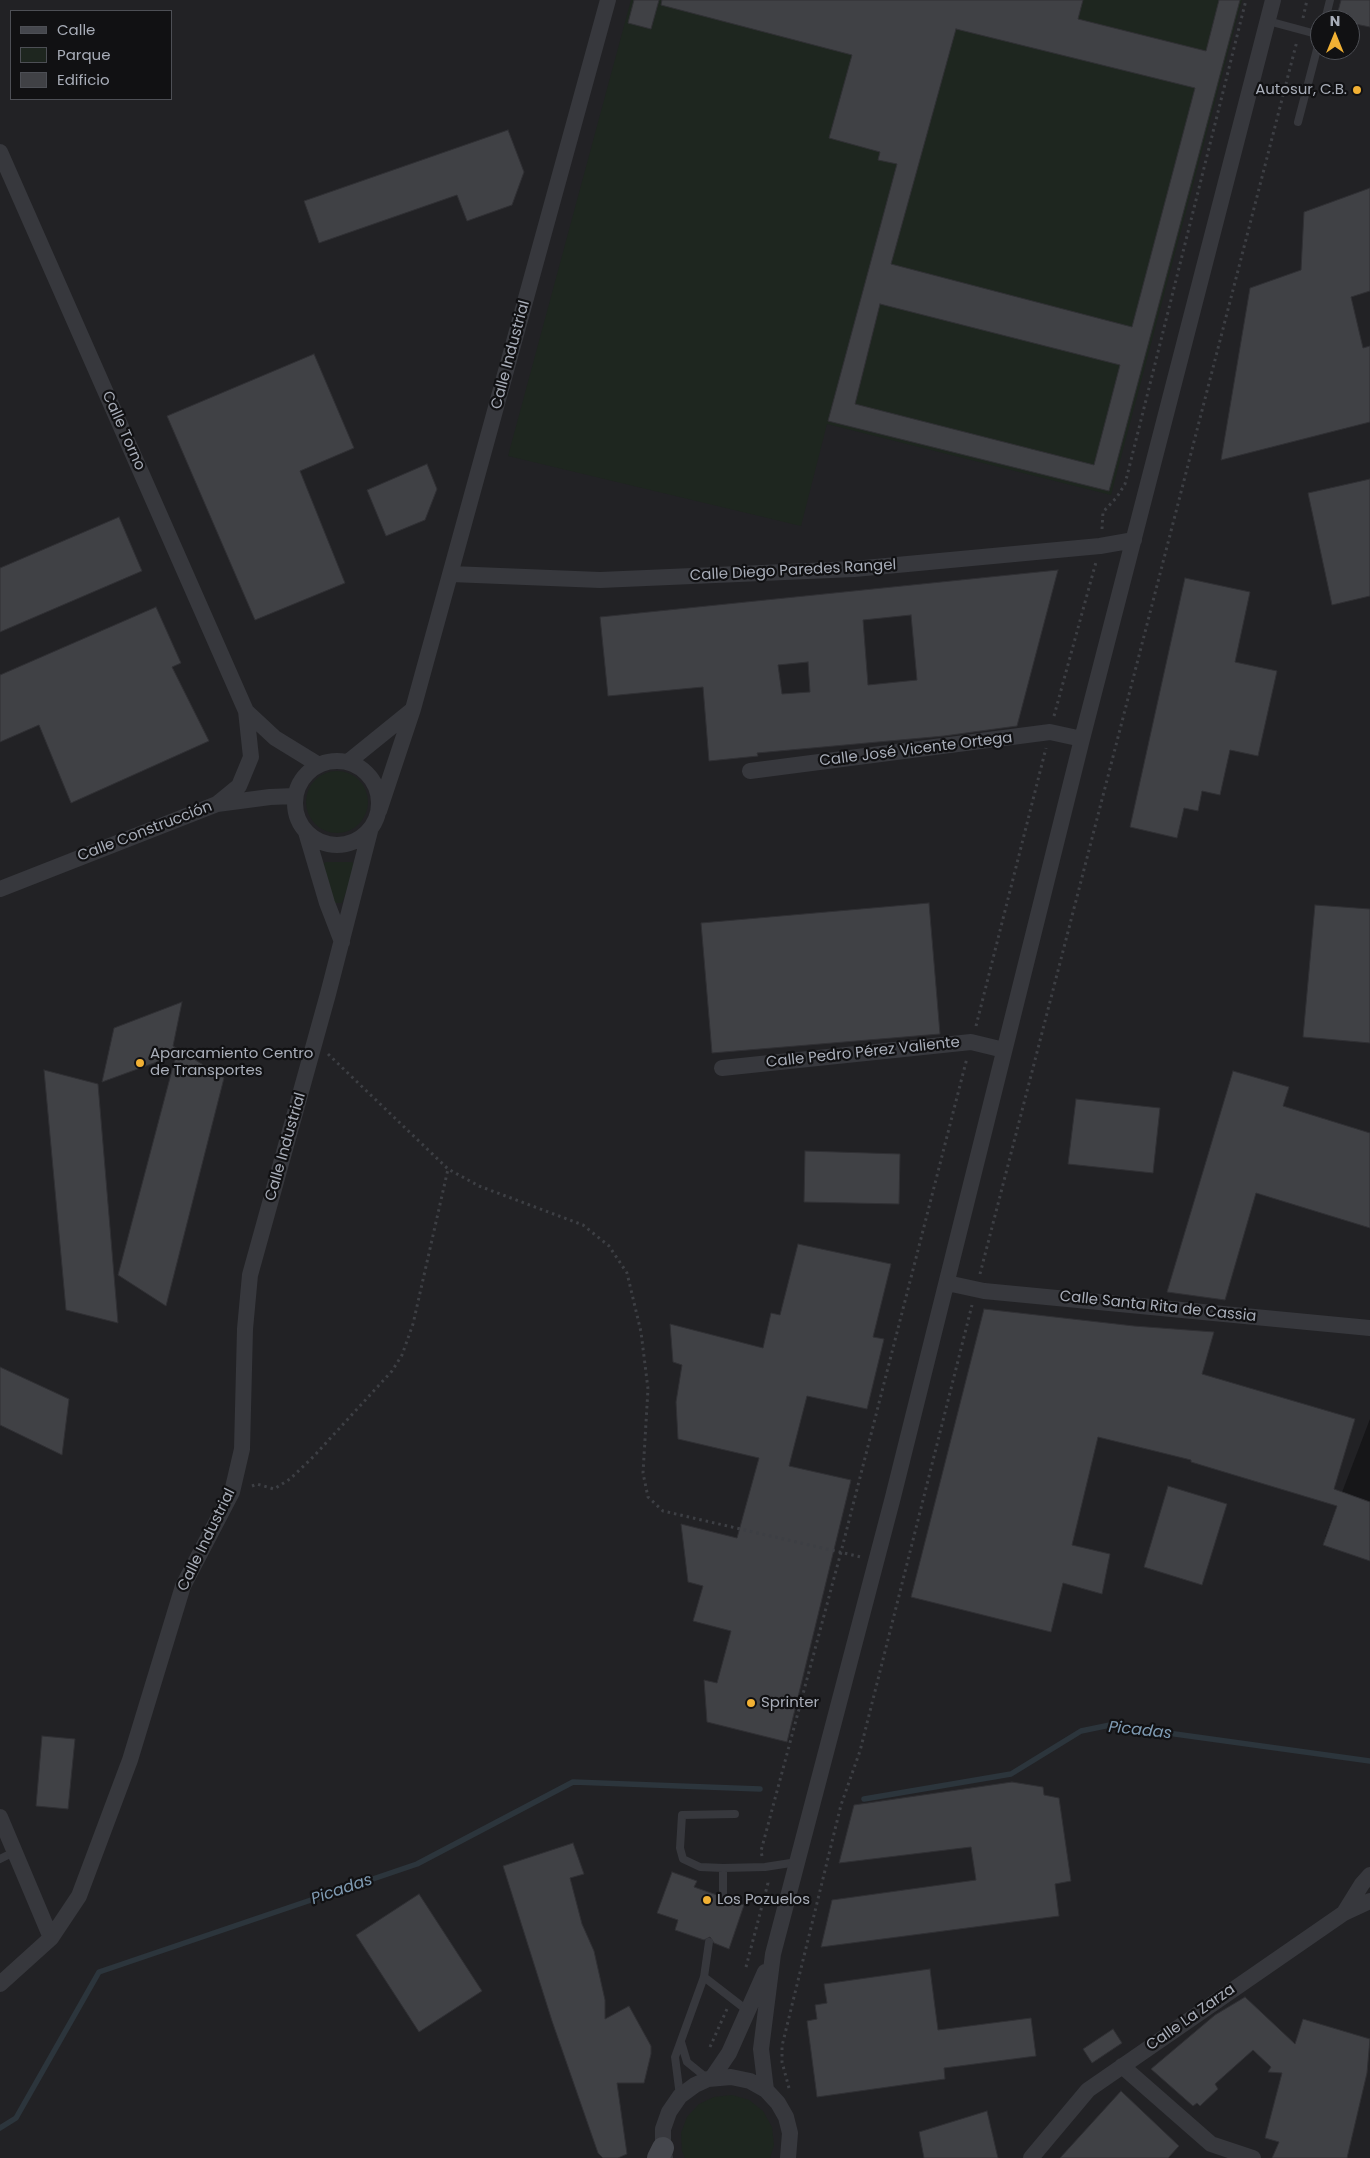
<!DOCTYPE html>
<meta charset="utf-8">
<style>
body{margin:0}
#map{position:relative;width:1370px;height:2158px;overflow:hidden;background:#161618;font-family:Poppins,sans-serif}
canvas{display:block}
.legend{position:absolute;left:10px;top:10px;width:162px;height:90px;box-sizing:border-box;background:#111113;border:1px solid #4d4f55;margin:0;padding:6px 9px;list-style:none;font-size:15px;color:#a8adb8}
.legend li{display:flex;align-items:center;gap:10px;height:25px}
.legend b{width:25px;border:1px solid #4d4f55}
.north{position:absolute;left:1310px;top:10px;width:50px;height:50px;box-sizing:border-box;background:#111113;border:1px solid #4d4f55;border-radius:50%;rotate:0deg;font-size:14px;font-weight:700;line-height:20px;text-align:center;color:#a8adb8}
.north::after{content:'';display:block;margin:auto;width:18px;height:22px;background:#f2b134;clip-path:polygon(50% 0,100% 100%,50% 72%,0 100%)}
</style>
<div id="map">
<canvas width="1370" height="2158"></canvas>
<ul class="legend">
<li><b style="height:6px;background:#45474d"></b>Calle</li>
<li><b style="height:14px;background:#1e261f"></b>Parque</li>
<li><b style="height:14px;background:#404145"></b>Edificio</li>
</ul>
<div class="north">N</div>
</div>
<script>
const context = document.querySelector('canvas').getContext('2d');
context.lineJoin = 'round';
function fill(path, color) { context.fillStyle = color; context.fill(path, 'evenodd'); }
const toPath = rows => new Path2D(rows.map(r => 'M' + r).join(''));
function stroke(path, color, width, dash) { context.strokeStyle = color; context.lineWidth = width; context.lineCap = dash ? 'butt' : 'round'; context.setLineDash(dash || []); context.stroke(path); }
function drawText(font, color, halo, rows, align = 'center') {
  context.font = font + ' Poppins,sans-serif'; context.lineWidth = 4.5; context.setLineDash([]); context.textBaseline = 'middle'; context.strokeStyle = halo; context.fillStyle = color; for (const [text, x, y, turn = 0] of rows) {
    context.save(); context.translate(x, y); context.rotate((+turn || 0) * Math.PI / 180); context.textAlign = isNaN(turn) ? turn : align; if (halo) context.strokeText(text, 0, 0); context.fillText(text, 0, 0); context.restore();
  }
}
fill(toPath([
 [0,0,1370,0,1370,1419,1325,1537,1370,1554,1370,2158,770,2158,728,2141,687,2158,0,2158],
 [11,11,171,11,171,99,11,99],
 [1320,20,1350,20,1350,50,1320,50]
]), '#222225');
fill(toPath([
 [631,0,1242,0,1111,495,827,424,801,526,508,456],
 '306 802a31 31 0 1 1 62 0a31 31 0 1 1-62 0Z',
 [326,862,352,862,356,866,342,903,334,903,321,865],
 [732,2095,749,2100,763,2111,772,2127,774,2145,770,2158,685,2158,682,2151,681,2133,687,2117,699,2104,714,2097]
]), '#1e261f');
stroke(toPath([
 [864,1799,1011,1774,1081,1731,1110,1725,1370,1761],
 [0,2128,16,2118,99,1972,417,1864,573,1782,760,1789]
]), '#2c353c', 5.5);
const building = toPath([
 [634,0,659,0,651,29,628,23,634,0],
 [662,0,1083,0,1078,19,1206,51,1219,0,1240,0,1109,491,828,421,897,164,878,160,880,152,829,138,852,55,661,5,662,0],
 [956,29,1195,88,1132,327,891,264,956,29],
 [880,304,1120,365,1094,465,855,404,880,304],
 [1341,0,1370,0,1370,27,1350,23,1350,20,1336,19,1341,0],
 [508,130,524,172,512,205,467,221,457,195,319,243,304,201,508,130],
 [1370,188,1370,291,1351,297,1363,348,1370,346,1370,422,1221,460,1250,288,1301,270,1304,212,1370,188],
 [314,354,354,448,300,471,345,583,255,620,167,416,314,354],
 [427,464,437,489,425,520,386,536,367,490,427,464],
 [1370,479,1370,596,1332,605,1308,493,1370,479],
 [119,517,142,571,0,632,0,568,119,517],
 [1058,570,1017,726,944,736,757,753,758,756,709,761,703,687,608,696,600,617,1058,570],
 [911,615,917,680,868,685,863,620,911,615],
 [808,662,810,692,782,694,778,665,808,662],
 [1185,578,1250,592,1235,662,1277,671,1258,756,1230,750,1220,795,1202,791,1198,811,1184,808,1177,838,1130,827,1185,578],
 [156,607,181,663,172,667,209,741,71,803,39,725,0,742,0,675,156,607],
 [929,903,940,1034,712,1053,701,923,929,903],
 [1315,905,1370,909,1370,1043,1303,1037,1315,905],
 [182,1002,173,1046,224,1078,166,1306,118,1275,176,1055,102,1082,114,1028,182,1002],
 [44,1070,98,1084,118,1323,66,1310,44,1070],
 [1233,1071,1289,1087,1283,1106,1370,1133,1370,1228,1256,1193,1225,1300,1167,1292,1233,1071],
 [1076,1099,1160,1108,1153,1173,1068,1164,1076,1099],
 [805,1151,900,1154,899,1204,804,1202,805,1151],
 [798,1244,891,1264,873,1337,884,1339,867,1409,807,1396,789,1466,851,1480,787,1742,707,1722,704,1680,717,1683,731,1631,693,1621,703,1586,688,1582,681,1524,737,1538,759,1458,678,1439,676,1402,682,1365,673,1362,670,1324,763,1348,771,1313,780,1315,798,1244],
 [984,1309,1134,1326,1214,1332,1202,1374,1355,1419,1334,1489,1370,1502,1370,1561,1323,1545,1337,1506,1191,1462,1191,1460,1098,1437,1072,1545,1110,1554,1102,1594,1063,1583,1051,1632,911,1597,984,1309],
 [0,1367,69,1399,62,1455,0,1425,0,1367],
 [1168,1486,1227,1504,1202,1585,1144,1567,1168,1486],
 [42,1736,75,1739,68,1809,36,1806,42,1736],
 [1012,1782,1043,1787,1044,1795,1059,1798,1071,1881,1055,1884,1059,1916,821,1947,832,1900,976,1880,971,1847,839,1863,854,1805,1012,1782],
 [573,1843,584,1874,570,1878,582,1924,594,1951,605,2000,605,2019,629,2006,651,2046,651,2054,644,2083,617,2083,627,2154,618,2158,603,2158,598,2153,552,2021,503,1866,573,1843],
 [672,1872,697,1881,694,1887,717,1895,721,1902,728,1899,744,1905,729,1949,714,1943,710,1937,704,1940,675,1930,678,1920,657,1913,672,1872],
 [419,1894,482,1991,419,2032,356,1935,419,1894],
 [930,1969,938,2030,1031,2018,1036,2056,944,2068,945,2079,817,2097,807,2021,817,2019,815,2005,827,2003,824,1984,930,1969],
 [1245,1997,1295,2044,1303,2019,1370,2039,1367,2073,1347,2158,1272,2158,1279,2142,1265,2138,1282,2073,1268,2072,1271,2067,1253,2050,1215,2084,1218,2089,1200,2106,1197,2103,1193,2106,1151,2069,1215,2015,1245,1997],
 [1113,2029,1122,2043,1092,2063,1083,2049,1113,2029],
 [1121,2091,1179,2146,1168,2158,1060,2158,1121,2091],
 [987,2111,998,2158,924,2158,919,2132,987,2111]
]);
fill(building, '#404145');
stroke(building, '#303034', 1);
stroke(toPath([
 [1303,18,1307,0],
 [1102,529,1103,512,1117,497,1125,484,1246,0],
 [1054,716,1096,562],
 [976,1026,1046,748],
 [328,1054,448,1169,479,1186,583,1225,609,1246,627,1273,641,1332,648,1389,643,1473,648,1497,663,1511,861,1557],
 [980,1274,1297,41],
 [252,1486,257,1484,274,1489,290,1479,314,1456,392,1371,402,1355,413,1324,448,1169],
 [762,1856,761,1851,841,1552,967,1058],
 [746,1967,768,1883,767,1879],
 [710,2047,727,2009],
 [789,2088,782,2062,782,2046,841,1805,860,1751,972,1305]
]), '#3d3f44', 3, [2.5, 4]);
stroke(toPath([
 [1325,20,1330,0],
 [1268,21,1320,35],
 [1298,122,1320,38],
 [735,1814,682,1815,680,1848,683,1859,700,1867,723,1868,765,1867,797,1862],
 [0,1859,16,1851],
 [723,1868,723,1897],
 [704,1977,748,2011],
 [681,2042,687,2062,708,2079],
 [680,2096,675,2057,704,1977,709,1942]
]), '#37383d', 8);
stroke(toPath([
 [0,152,246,711,251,757,239,786,217,804],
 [451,574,600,580,854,569,1100,546,1134,540],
 [246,711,275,738,319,765],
 '295 803a42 42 0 1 1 84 0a42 42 0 1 1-84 0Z',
 [348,762,411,711],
 [750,771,1050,732,1082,739],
 [379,811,413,709,608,0],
 [306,832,327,903,342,942],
 [0,889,217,804,270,797,295,796],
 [722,1068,971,1042,1004,1050],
 [947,1283,984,1291,1370,1328],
 [0,1817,51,1938],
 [1344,1913,1362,1884,1370,1875],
 [0,1984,51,1938,79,1896,130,1760,183,1586,232,1492,242,1449,245,1329,250,1275,328,994,370,831],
 [1122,2066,1211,2144,1253,2158],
 [712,2078,729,2053,765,1972],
 [766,2090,761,2049,773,1954,893,1497,1082,739,1273,0],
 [665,2158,663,2148,663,2129,669,2112,680,2096,695,2085,708,2079,731,2077,750,2081,766,2090,778,2103,786,2117,790,2133,788,2158],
 [1031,2158,1088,2090,1344,1913,1370,1901]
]), '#37383d', 16);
stroke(toPath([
 [658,2158,663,2148]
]), '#45474d', 22);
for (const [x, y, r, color] of [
 [1357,90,5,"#f2b134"],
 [140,1063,5,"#f2b134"],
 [751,1703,5,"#f2b134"],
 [707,1900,5,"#f2b134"]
]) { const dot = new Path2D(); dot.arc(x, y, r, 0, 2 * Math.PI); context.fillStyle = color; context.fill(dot); stroke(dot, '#111113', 2); }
drawText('15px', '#a8adb8', '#111113', [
 ["Autosur, C.B.",1347,90,"right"],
 ["Aparcamiento Centro",150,1054],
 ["de Transportes",150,1071],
 ["Sprinter",761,1703],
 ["Los Pozuelos",717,1900]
], 'left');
drawText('15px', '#a8adb8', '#111113', [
 ["Calle Industrial",511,355,-75],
 ["Calle Torno",123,431,66],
 ["Calle Diego Paredes Rangel",793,571,-3],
 ["Calle José Vicente Ortega",916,750,-7],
 ["Calle Construcción",145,832,-21],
 ["Calle Pedro Pérez Valiente",863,1053,-6],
 ["Calle Industrial",286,1147,-74],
 ["Calle Santa Rita de Cassia",1158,1307,6],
 ["Calle Industrial",207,1540,-64],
 ["Calle La Zarza",1191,2018,-35]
]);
drawText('italic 16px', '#7f9bb3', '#111113', [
 ["Picadas",1140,1731,6],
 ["Picadas",342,1890,-19]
]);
</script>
